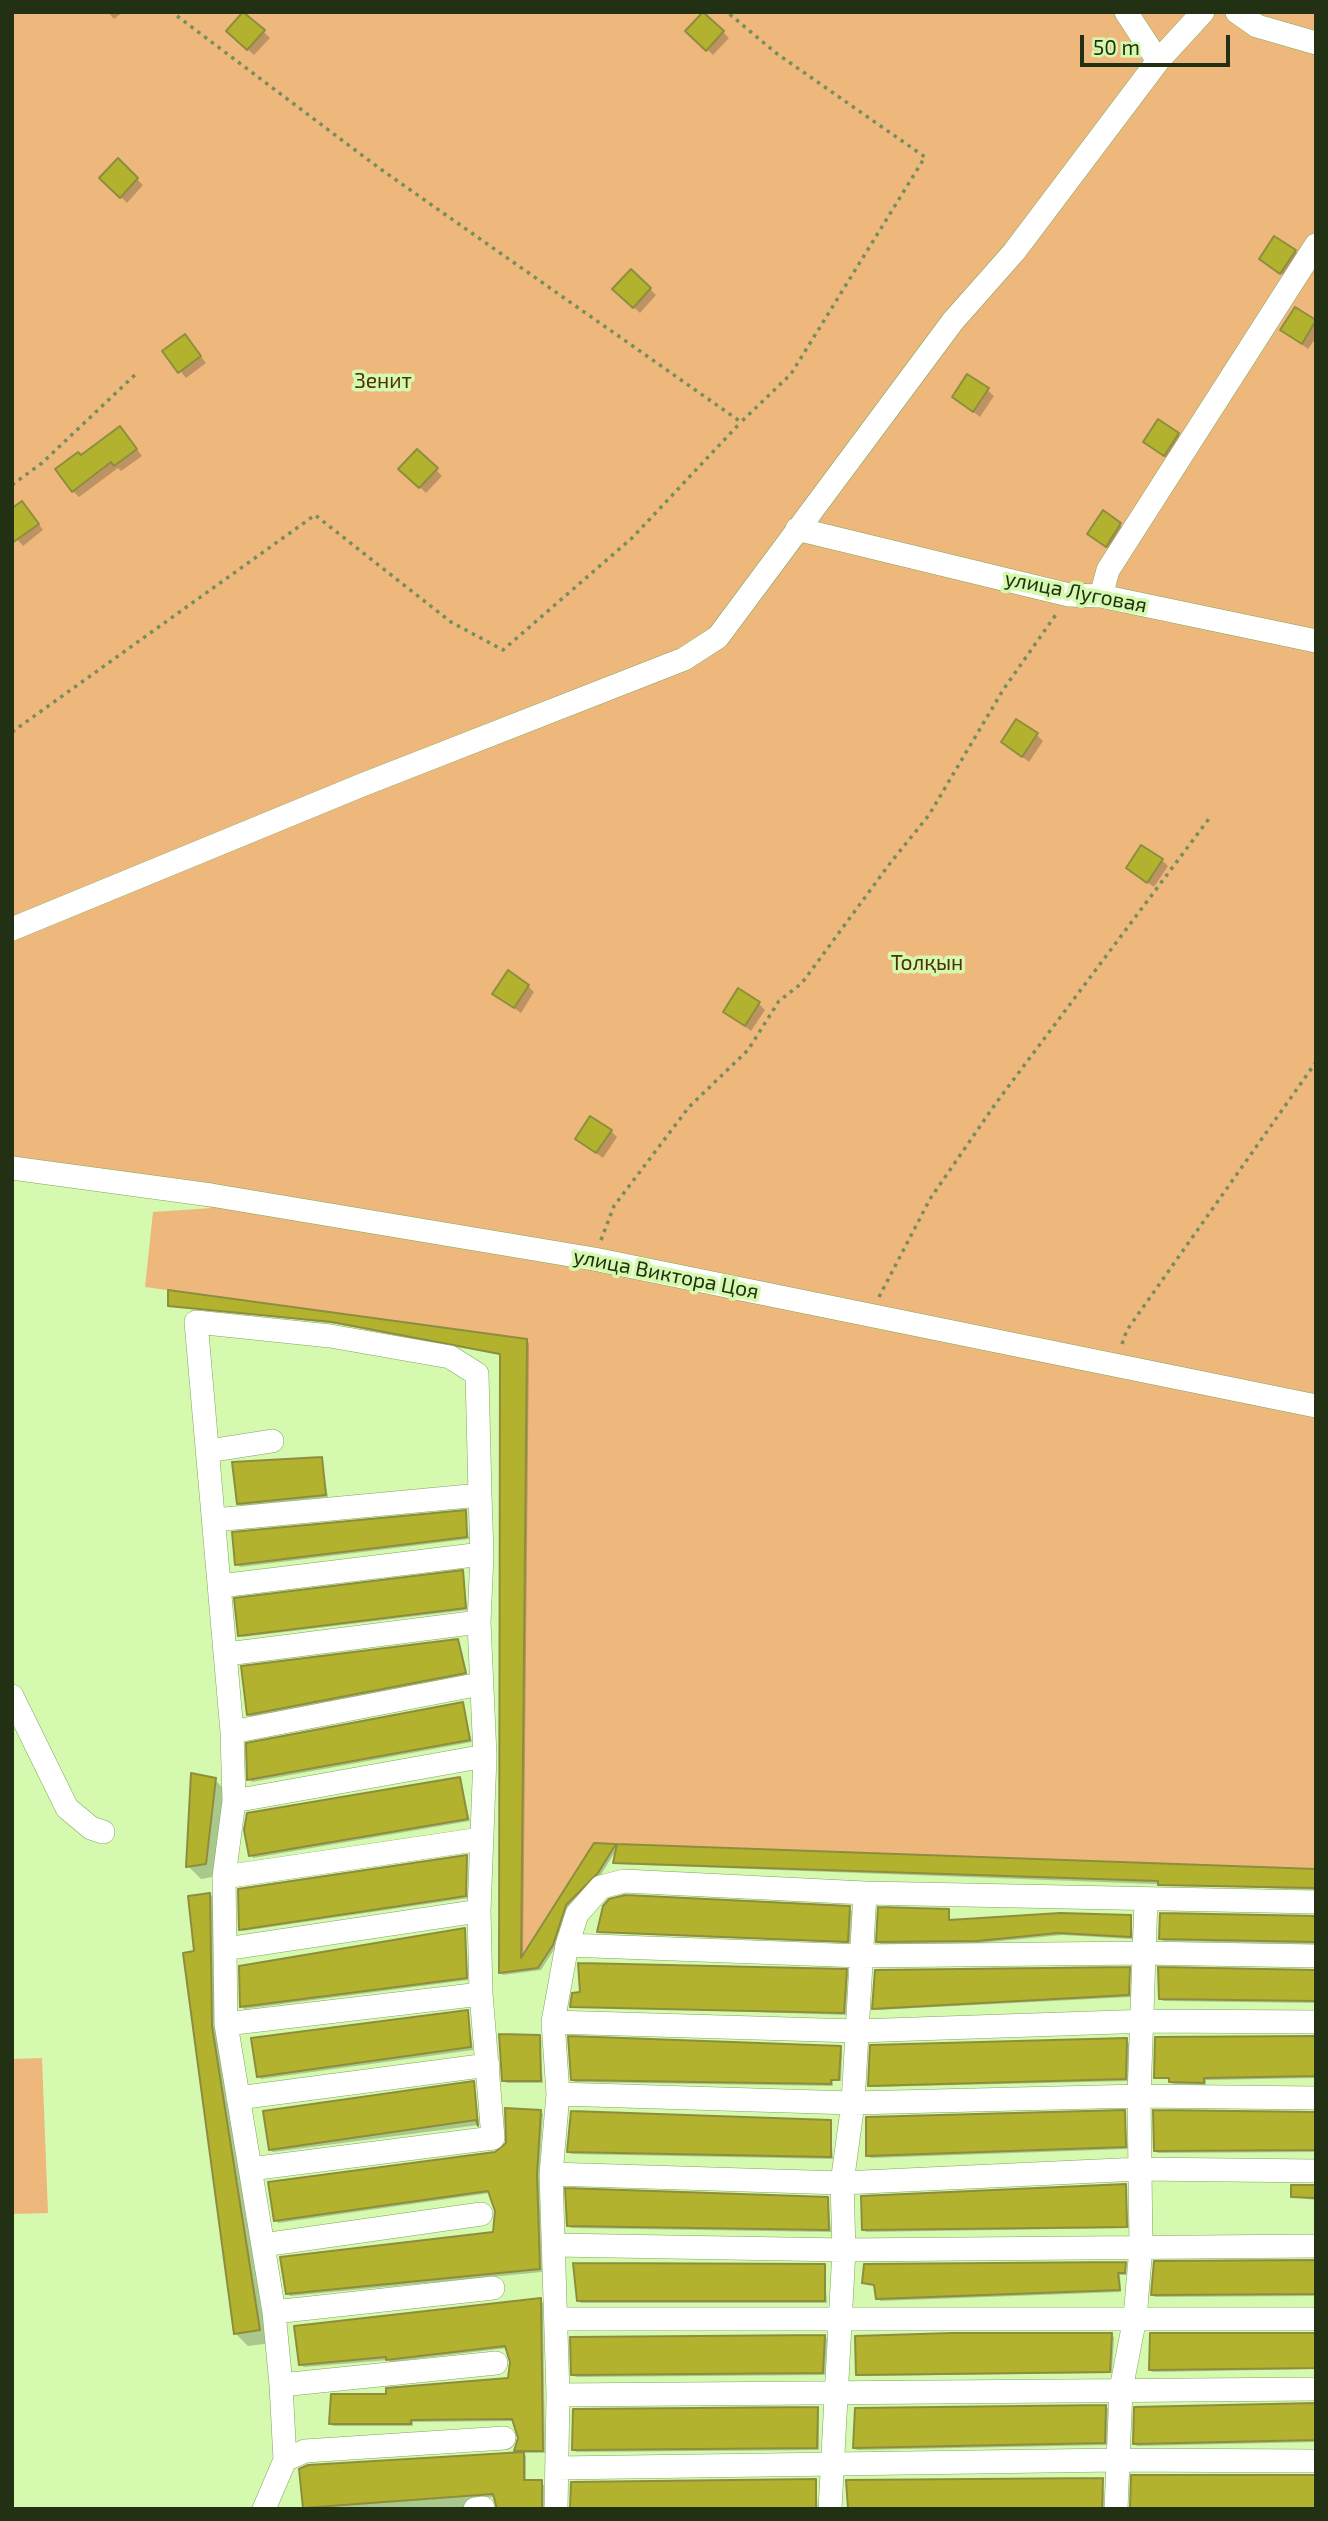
<!DOCTYPE html>
<meta charset="utf-8">
<style>
body{margin:0}
#map{position:relative;width:1328px;height:2521px;overflow:hidden;background:#d5f9af;font-family:"Exo 2",sans-serif}
canvas{display:block}
.frame{position:absolute;inset:0;border:14px solid #223013;pointer-events:none}
.scale{position:absolute;left:1080px;top:35px;width:150px;height:32px;box-sizing:border-box;border:4px solid #223013;border-top:0;padding-left:9px;font-size:21px;line-height:24px;white-space:nowrap;color:#223013;-webkit-text-stroke:5px #d5f9af;paint-order:stroke}
</style>
<div id="map">
<canvas width="1328" height="2521"></canvas>
<div class="frame"></div>
<div class="scale">50 m</div>
</div>
<script>
const context = document.querySelector('canvas').getContext('2d');
context.lineJoin = 'round';
function fill(path, color) { context.fillStyle = color; context.fill(path, 'evenodd'); }
const toPath = rows => new Path2D(rows.map(r => 'M' + r).join(''));
function stroke(path, color, width, dash) { context.strokeStyle = color; context.lineWidth = width; context.lineCap = dash ? 'butt' : 'round'; context.setLineDash(dash || []); context.stroke(path); }
function drawText(font, color, halo, rows, align = 'center') {
  context.font = font + ' "Exo 2",sans-serif'; context.lineWidth = 7; context.setLineDash([]); context.textBaseline = 'middle'; context.strokeStyle = halo; context.fillStyle = color; for (const [text, x, y, turn = 0] of rows) {
    context.save(); context.translate(x, y); context.rotate((+turn || 0) * Math.PI / 180); context.textAlign = isNaN(turn) ? turn : align; if (halo) context.strokeText(text, 0, 0); context.fillText(text, 0, 0); context.restore();
  }
}
fill(toPath([
 [12,12,1316,12,1316,1869,594,1843,521,1958,527,1339,145,1287,153,1212,212,1208,12,1166],
 [42,2058,48,2213,12,2214,12,2059]
]), '#eeb87c');
fill(toPath([
 [108,12,123,12,114,19],
 [244,13,270,38,254,55,228,31],
 [704,14,729,38,713,55,688,31],
 [118,161,143,185,127,203,102,178],
 [1295,251,1301,257,1287,278,1261,259],
 [631,271,656,295,640,313,615,289],
 [1296,309,1316,322,1316,338,1308,349,1282,330],
 [190,342,206,363,186,378,164,351],
 [987,390,994,396,980,417,954,397],
 [1178,434,1184,440,1171,461,1145,442],
 [126,435,142,456,121,471,118,468,79,497,73,491,81,457],
 [417,451,442,476,426,493,401,469],
 [28,509,43,530,23,546,17,539],
 [1103,513,1126,530,1113,552,1089,534],
 [1037,735,1043,741,1029,762,1003,742],
 [1162,860,1168,866,1154,887,1128,868],
 [528,986,534,992,521,1013,495,994],
 [759,1004,765,1010,751,1031,725,1011],
 [611,1131,617,1137,603,1158,577,1139],
 [170,1305,529,1343,523,1959,595,1845,1316,1871,1316,1890,617,1864,617,1849,600,1876,568,1908,555,1948,541,1970,503,1975,501,1973,501,1355,336,1324],
 [321,1458,328,1497,241,1506,238,1503],
 [465,1512,469,1539,240,1567,237,1564],
 [463,1572,467,1610,243,1637,240,1635],
 [457,1641,467,1675,251,1717,248,1714],
 [462,1703,472,1742,252,1782,249,1779],
 [459,1779,470,1821,253,1858,251,1855],
 [215,1780,228,1793,218,1876,201,1879,188,1866],
 [466,1857,468,1898,243,1931,240,1929],
 [210,1894,223,1907,272,2343,248,2346,235,2333,196,1953],
 [849,1908,852,1911,850,1943,599,1932],
 [948,1910,951,1922,1131,1917,1133,1939,1062,1935,981,1943,881,1944,878,1941],
 [1316,1918,1316,1944,1163,1941,1160,1938],
 [465,1930,468,1980,244,2009,242,2006],
 [1129,1969,1131,1997,877,2010,874,2008],
 [846,1971,848,1974,846,2015,572,2006,582,1994],
 [1316,1972,1316,2003,1163,2001,1160,1998],
 [468,2011,473,2050,261,2079,258,2076],
 [539,2037,543,2083,507,2083,504,2080],
 [1316,2038,1316,2078,1206,2080,1206,2085,1173,2084,1170,2079,1155,2077],
 [1126,2040,1129,2043,1128,2081,873,2087,870,2085],
 [840,2048,842,2050,841,2081,833,2081,833,2086,575,2082,573,2080],
 [474,2083,479,2125,273,2152,270,2150],
 [540,2111,543,2114,539,2178,542,2272,290,2296,287,2293,495,2233,496,2211,490,2193,278,2223,276,2220,495,2154],
 [1124,2112,1128,2149,871,2158,868,2156],
 [1316,2114,1316,2152,1158,2153,1155,2150],
 [830,2122,833,2159,571,2154,569,2151],
 [1125,2185,1129,2228,866,2232,863,2229],
 [1316,2187,1316,2200,1292,2197],
 [828,2198,831,2232,571,2228,568,2225],
 [1316,2262,1316,2296,1155,2297,1153,2295],
 [1125,2263,1127,2275,1120,2275,1121,2292,880,2301,876,2286,863,2282],
 [824,2266,827,2303,581,2303,578,2300],
 [540,2300,543,2303,545,2453,523,2453,526,2456,526,2482,544,2485,545,2509,498,2509,493,2497,470,2499,465,2509,305,2509,301,2470,519,2454,516,2450,520,2438,515,2421,413,2422,413,2426,333,2426,330,2423,388,2396,509,2380,512,2362,508,2348,390,2362,388,2360,304,2367,301,2365],
 [1111,2335,1114,2337,1112,2373,861,2376,858,2374],
 [1316,2335,1316,2369,1153,2372,1150,2369],
 [825,2337,827,2339,825,2375,576,2377,573,2374],
 [1316,2405,1316,2442,1137,2446,1135,2443],
 [1106,2406,1108,2409,1107,2445,857,2450,854,2447],
 [817,2409,819,2411,819,2450,576,2452,574,2450],
 [815,2480,818,2509,572,2509],
 [1103,2480,1105,2509,850,2509]
]), '#0003');
const building = toPath([
 [243,12,265,30,247,50,226,31,243,12],
 [703,12,724,31,706,51,685,31,703,12],
 [118,158,138,178,120,198,99,178,118,158],
 [1274,236,1296,250,1280,274,1259,259,1274,236],
 [631,269,651,288,633,308,612,289,631,269],
 [1295,307,1316,320,1302,344,1280,330,1295,307],
 [185,334,201,356,178,373,162,351,185,334],
 [967,374,989,388,973,412,952,397,967,374],
 [1158,419,1179,433,1164,456,1143,442,1158,419],
 [120,426,137,449,114,466,111,462,72,492,55,469,78,452,81,455,120,426],
 [417,449,438,468,419,488,398,469,417,449],
 [22,501,39,524,12,543,12,508,22,501],
 [1103,510,1121,523,1106,547,1087,534,1103,510],
 [1016,719,1038,733,1022,757,1001,742,1016,719],
 [1141,845,1163,859,1147,883,1126,868,1141,845],
 [508,970,529,985,514,1008,492,994,508,970],
 [738,988,760,1002,745,1026,723,1012,738,988],
 [590,1116,612,1130,596,1153,575,1139,590,1116],
 [168,1290,527,1339,521,1958,594,1843,616,1844,598,1873,566,1905,553,1945,538,1968,499,1973,500,1354,332,1322,168,1306,168,1290],
 [322,1457,326,1495,237,1504,232,1462,322,1457],
 [466,1510,467,1537,235,1565,232,1532,466,1510],
 [463,1570,466,1608,238,1636,234,1598,463,1570],
 [458,1639,466,1673,247,1715,241,1666,458,1639],
 [463,1702,470,1740,247,1780,246,1743,463,1702],
 [191,1773,216,1778,206,1864,186,1867,191,1773],
 [460,1777,468,1819,249,1856,244,1830,247,1813,460,1777],
 [617,1844,1316,1869,1316,1888,1158,1885,1158,1881,613,1863,617,1844],
 [467,1855,466,1896,239,1930,238,1889,467,1855],
 [210,1893,212,2026,260,2330,234,2334,183,1953,194,1951,188,1896,210,1893],
 [625,1895,850,1906,848,1942,597,1932,603,1906,609,1899,625,1895],
 [878,1907,949,1909,949,1920,1060,1913,1131,1915,1131,1937,1058,1933,977,1941,876,1942,878,1907],
 [1160,1913,1316,1916,1316,1942,1159,1939,1160,1913],
 [465,1928,467,1978,240,2007,239,1966,465,1928],
 [578,1963,847,1969,844,2013,570,2007,572,1993,580,1992,578,1963],
 [1130,1967,1129,1995,872,2009,875,1970,1130,1967],
 [1158,1967,1316,1970,1316,2001,1159,1999,1158,1967],
 [468,2010,471,2047,257,2077,251,2038,468,2010],
 [499,2034,540,2035,541,2081,502,2081,499,2034],
 [568,2036,841,2046,839,2080,831,2080,831,2084,571,2080,568,2036],
 [1316,2036,1316,2076,1204,2078,1204,2083,1169,2082,1169,2078,1154,2078,1155,2037,1316,2036],
 [1127,2038,1126,2079,868,2086,870,2045,1127,2038],
 [474,2081,478,2126,476,2120,269,2150,263,2111,474,2081],
 [505,2108,541,2110,537,2174,540,2269,286,2294,280,2257,493,2232,495,2211,488,2191,274,2221,268,2182,495,2152,506,2143,505,2108],
 [1125,2110,1126,2147,866,2156,866,2117,1125,2110],
 [1153,2110,1316,2112,1316,2150,1154,2151,1153,2110],
 [571,2111,831,2120,831,2157,567,2152,571,2111],
 [1126,2184,1127,2227,862,2230,861,2196,1126,2184],
 [1291,2185,1316,2185,1316,2198,1291,2197,1291,2185],
 [565,2188,828,2197,829,2230,567,2226,565,2188],
 [1316,2260,1316,2294,1151,2295,1154,2261,1316,2260],
 [1126,2262,1125,2273,1118,2273,1120,2290,876,2299,874,2285,862,2283,864,2264,1126,2262],
 [573,2263,825,2264,825,2301,577,2301,573,2263],
 [541,2298,543,2451,514,2451,518,2438,512,2419,411,2420,411,2424,329,2424,331,2394,386,2394,386,2388,508,2378,510,2362,505,2346,386,2360,386,2357,299,2365,294,2326,541,2298],
 [952,2333,1112,2333,1110,2372,856,2375,855,2336,952,2333],
 [1150,2333,1316,2333,1316,2368,1149,2370,1150,2333],
 [825,2335,823,2373,571,2375,570,2337,825,2335],
 [1316,2403,1316,2440,1133,2444,1134,2407,1316,2403],
 [1106,2405,1105,2443,853,2448,855,2408,1106,2405],
 [818,2407,817,2448,572,2450,573,2409,818,2407],
 [524,2452,524,2480,542,2480,542,2509,497,2509,493,2494,303,2508,299,2469,308,2465,524,2452],
 [1131,2475,1316,2475,1316,2509,1130,2509,1131,2475],
 [1103,2478,1102,2509,848,2509,846,2480,1103,2478],
 [816,2479,816,2509,570,2509,571,2482,816,2479]
]);
fill(building, '#b3b22f');
stroke(building, '#8d8e3d', 2);
const minor = toPath([
 [1126,12,1158,61],
 [1237,12,1257,26,1316,43],
 [797,529,1069,595,1101,596,1316,641],
 [1101,596,1108,570,1316,245],
 [12,929,362,785,684,659,718,637,953,321,1014,252,1158,61,1203,12],
 [12,1168,211,1195,594,1259,1316,1406],
 [208,1451,272,1441],
 [480,1495,482,1554],
 [214,1520,480,1495,477,1374,450,1357,330,1336,196,1322,232,1732,234,1801,224,1877,226,2024,274,2312,281,2385,285,2460,264,2509],
 [220,1586,482,1554,479,1622,485,1756,479,1911,481,1994,493,2138,250,2169],
 [227,1654,479,1622],
 [12,1696,67,1808,91,1828,103,1832],
 [232,1732,480,1684],
 [234,1801,485,1756],
 [224,1877,481,1839],
 [865,1893,1316,1902],
 [567,1945,861,1956,1141,1953,1316,1956],
 [225,1949,479,1911],
 [553,2022,857,2031,1149,2021,1316,2022],
 [226,2024,481,1994],
 [558,2094,853,2103,1139,2096,1316,2098],
 [238,2098,488,2065],
 [551,2174,842,2183,1140,2169,1316,2171],
 [263,2245,481,2214],
 [555,2245,844,2250,1316,2246],
 [274,2312,493,2288],
 [556,2319,1316,2319],
 [281,2385,496,2363],
 [558,2395,1316,2389],
 [285,2460,305,2451,504,2438],
 [557,2468,1116,2460,1316,2461],
 [475,2509,483,2508],
 [556,2509,558,2395,551,2174,558,2094,553,2022,567,1945,577,1914,601,1887,624,1881,865,1893,853,2103,842,2183,844,2250,830,2509],
 [1116,2509,1121,2389,1135,2318,1141,2247,1139,2096,1146,1899]
]);
stroke(minor, '#83a55e', 24);
stroke(toPath([
 [177,16,379,168,741,422,791,374,925,157,776,53,727,12],
 [12,485,42,463,138,372],
 [12,732,315,515,451,622,503,650,632,538,741,422],
 [601,1240,614,1206,689,1107,748,1050,779,1001,802,983,891,862,929,815,1003,690,1057,613],
 [879,1297,930,1199,996,1103,1211,816],
 [1122,1344,1127,1330,1316,1062]
]), '#768e5c', 3.5, [3.5, 5]);
stroke(minor, '#fff', 23);
drawText('21px', '#503106', '#d5f9af', [
 ["Зенит",383,381],
 ["Толқын",927,963]
]);
drawText('21px', '#223013', '#d5f9af', [
 ["улица Луговая",1076,592,11],
 ["улица Виктора Цоя",666,1274,11]
]);
</script>
